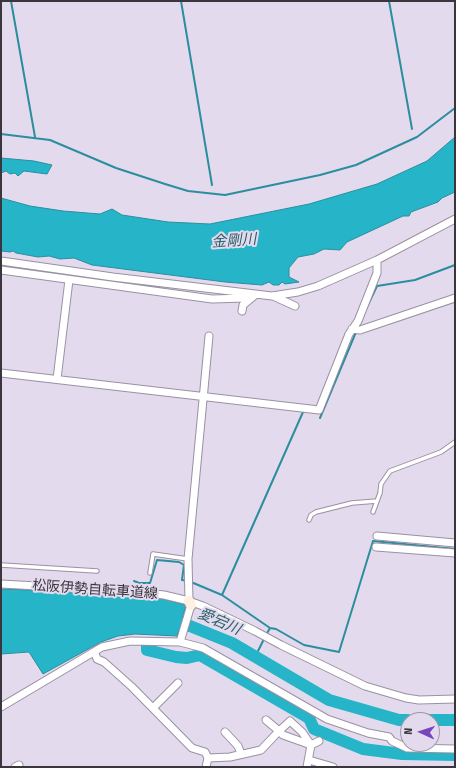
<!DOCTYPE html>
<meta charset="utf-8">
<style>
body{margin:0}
#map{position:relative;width:456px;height:768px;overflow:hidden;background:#e4daed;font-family:"Fira Sans Condensed",sans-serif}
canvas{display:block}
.frame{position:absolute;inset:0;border:2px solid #3a363d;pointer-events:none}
.north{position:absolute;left:400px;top:712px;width:40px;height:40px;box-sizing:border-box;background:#e4daed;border:1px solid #a098a7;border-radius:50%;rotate:273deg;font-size:11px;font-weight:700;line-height:16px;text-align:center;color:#3a363d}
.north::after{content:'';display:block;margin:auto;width:14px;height:18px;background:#7945bc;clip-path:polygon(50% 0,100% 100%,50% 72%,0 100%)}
</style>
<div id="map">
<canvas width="456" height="768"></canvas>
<div class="frame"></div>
<div class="north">N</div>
</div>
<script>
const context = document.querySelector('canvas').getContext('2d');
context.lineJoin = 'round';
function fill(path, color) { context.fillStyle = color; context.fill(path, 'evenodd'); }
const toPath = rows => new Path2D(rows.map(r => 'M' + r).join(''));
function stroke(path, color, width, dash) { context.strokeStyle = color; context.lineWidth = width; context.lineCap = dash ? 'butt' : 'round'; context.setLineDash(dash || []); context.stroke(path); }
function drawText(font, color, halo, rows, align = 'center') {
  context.font = font + ' "Fira Sans Condensed","Noto Sans JP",sans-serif'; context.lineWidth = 4; context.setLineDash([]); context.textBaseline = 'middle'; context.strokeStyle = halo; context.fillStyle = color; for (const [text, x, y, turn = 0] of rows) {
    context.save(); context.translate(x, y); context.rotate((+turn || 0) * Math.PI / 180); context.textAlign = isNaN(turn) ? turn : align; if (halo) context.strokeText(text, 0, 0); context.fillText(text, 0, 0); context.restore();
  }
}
const water = toPath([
 [455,137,455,192,442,198,438,202,411,212,409,216,403,216,347,242,340,250,324,249,314,254,298,257,289,268,289,277,299,282,285,284,282,282,279,285,273,285,269,282,262,285,225,282,92,265,74,258,60,259,49,256,38,257,16,253,13,251,10,252,1,251,1,198,30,206,63,211,100,214,112,209,122,215,168,222,210,224,309,204,377,184,427,161,455,137],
 [1,158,34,161,52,165,47,174,24,171,18,176,15,173,10,174,6,171,1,173,1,158],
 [1,589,127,593,164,599,186,605,177,636,135,634,118,636,101,642,43,674,29,652,1,654,1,589]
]);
fill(water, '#25b4c8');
stroke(water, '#2b8e9e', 1);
stroke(toPath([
 [11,1,35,137],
 [181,1,212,185],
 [389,1,412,129],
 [1,134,50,140,116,168,165,184,188,191,225,195,320,175,356,165,417,137,455,108],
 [366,309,377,286,415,280,455,265],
 [320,418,356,332],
 [134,581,139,583,150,583,157,560,179,562,184,565,182,580,187,581],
 [191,582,222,595,303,412],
 [222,595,270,628],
 [266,635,270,628,276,629,304,645,339,652,373,541,455,549],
 [255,657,264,639]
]), '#2b8e9e', 2);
stroke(toPath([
 [173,623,190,626,232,643,329,700,399,720,408,720],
 [147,645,147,650,176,657,187,658,200,655,309,718,314,729,363,749,402,754,455,755],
 [421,720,455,720]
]), '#25b4c8', 12);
const service = toPath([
 [373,512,380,493,381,484,390,471,441,452,455,442],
 [309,520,311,515,316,512,352,503,377,501],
 [1,565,97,571],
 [150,573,153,554,188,559]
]);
const minor = toPath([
 [1,261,113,277,272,296,298,292,318,286,377,260,455,219],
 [1,270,212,299,246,298,255,295,243,305,242,311],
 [273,296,295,306],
 [352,329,360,330,455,298],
 [1,373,319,410,349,334,358,321,377,273,377,260],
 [57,379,69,280],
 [377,536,455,543],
 [376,547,455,553],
 [1,584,129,591,164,595,189,601,203,606,255,631,281,645,365,686,406,698,419,700,455,699],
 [189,601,188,559,209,336],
 [180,642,191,605],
 [95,653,97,659,104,662,132,687,192,748,205,752,208,758,230,757,261,750,279,731,290,721,302,732,311,745,283,735,279,731,266,720],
 [1,707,102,647,130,641,180,642,203,648,327,719,368,733,389,737,392,741,407,748,455,749],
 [153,708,178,683],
 [225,732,238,746,241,754],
 [309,760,333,767],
 [15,767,19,765],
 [206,767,208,758],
 [307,767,311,745,319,741]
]);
const secondary = toPath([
 [189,601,191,605]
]);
stroke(service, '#9a91a2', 5.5);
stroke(minor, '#9a91a2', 9);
stroke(secondary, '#9a91a2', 12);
stroke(service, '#fff', 3.5);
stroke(minor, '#fff', 7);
stroke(secondary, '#fff0df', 10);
drawText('14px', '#3a363d', '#e4daed', [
 ["松阪伊勢自転車道線",95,590,4]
]);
drawText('italic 15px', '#295f68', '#e4daed', [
 ["金剛川",234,241,-4],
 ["愛宕川",219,622,23]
]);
</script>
